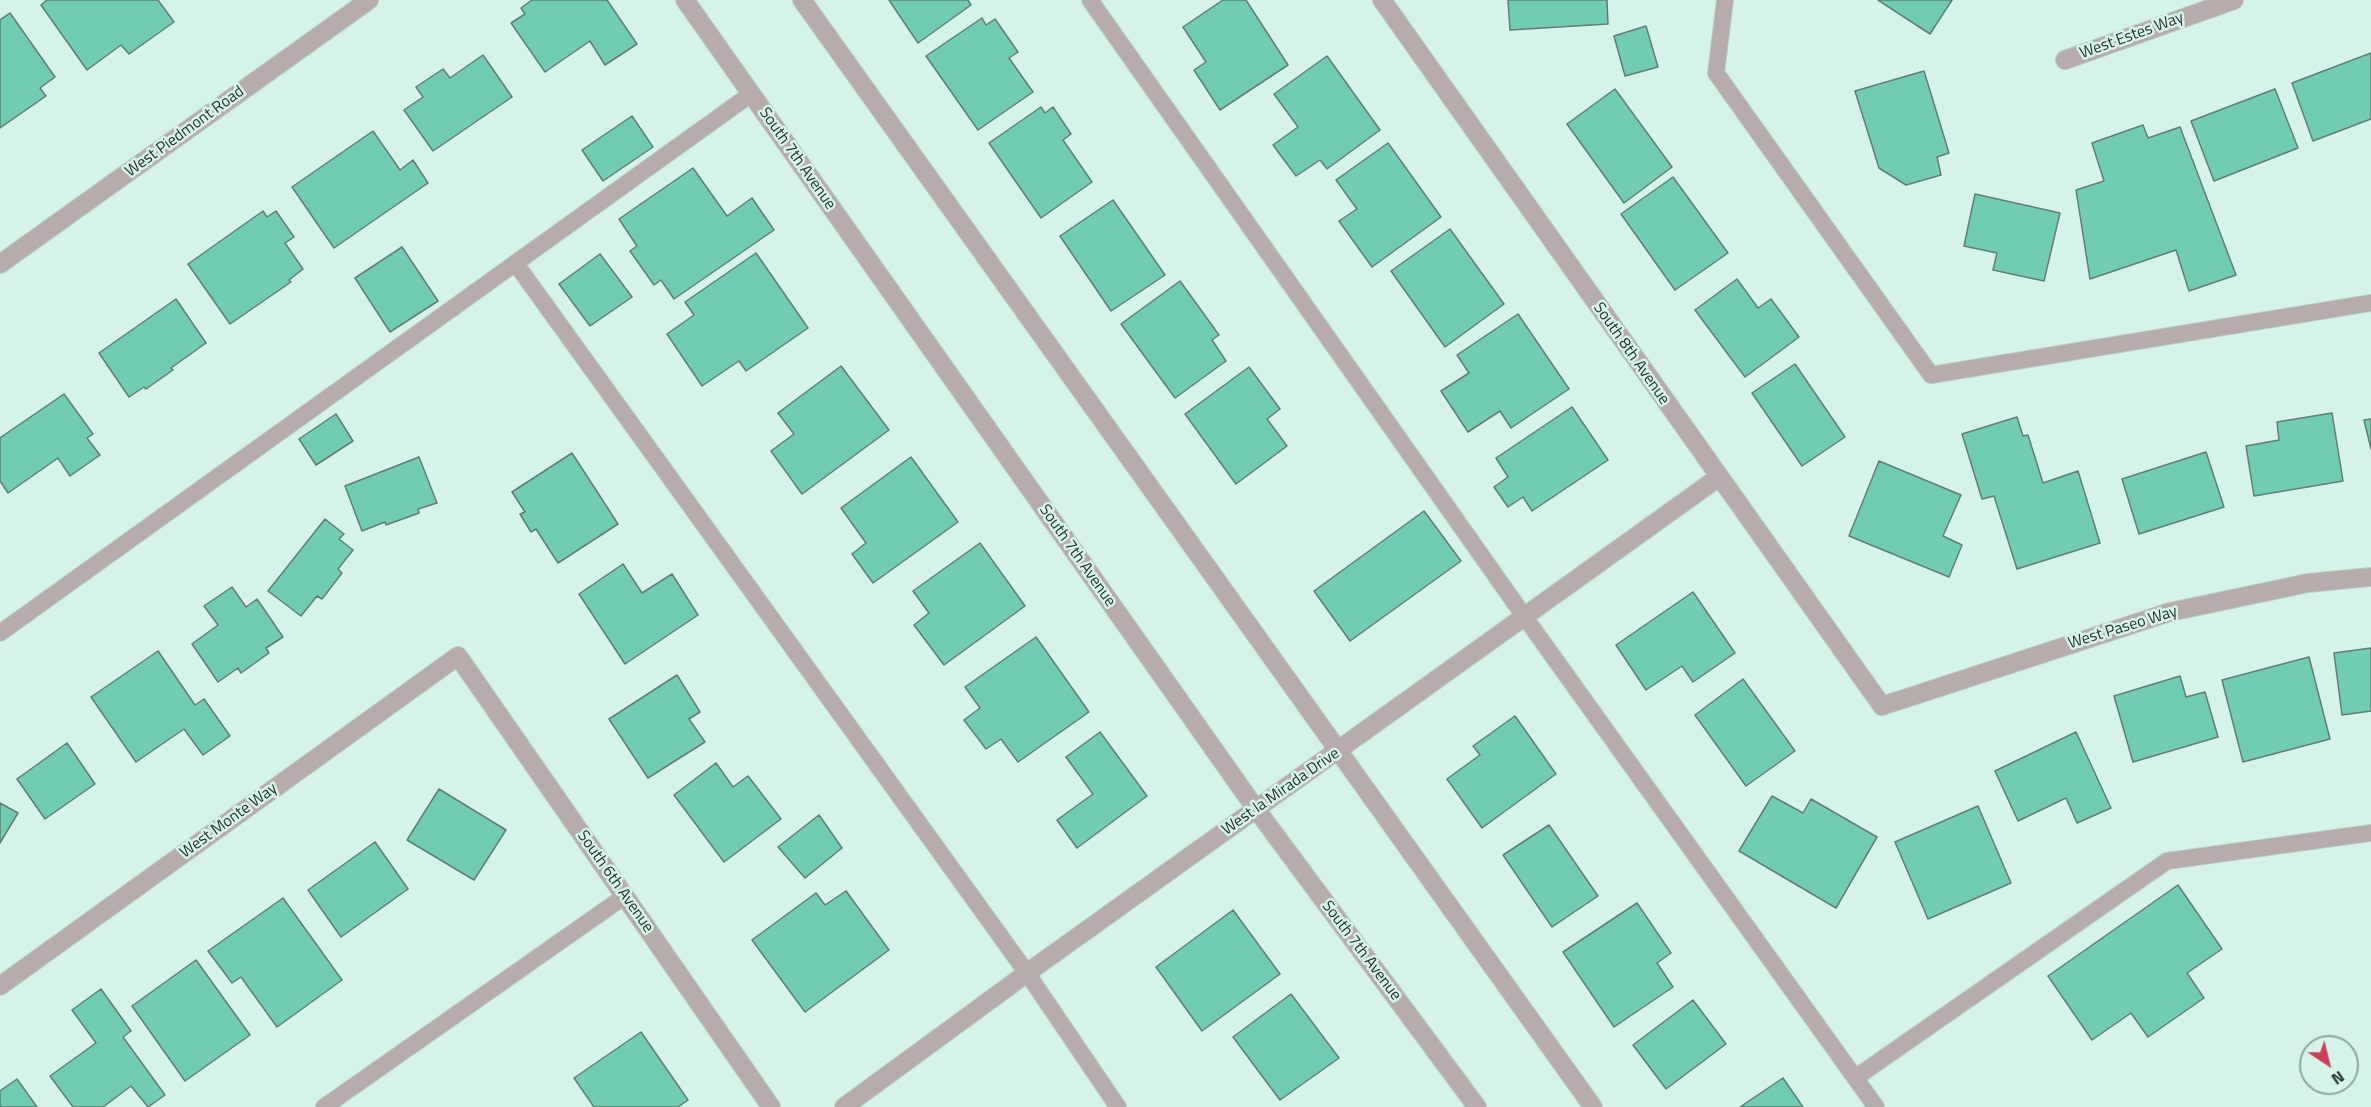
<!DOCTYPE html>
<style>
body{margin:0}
#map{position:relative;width:2371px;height:1107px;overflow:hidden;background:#d6f3ea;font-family:"Titillium Web",sans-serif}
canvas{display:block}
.north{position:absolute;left:2299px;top:1035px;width:60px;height:60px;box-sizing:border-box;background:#d6f3ea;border:2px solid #90a59f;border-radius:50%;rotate:145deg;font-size:16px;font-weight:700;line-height:24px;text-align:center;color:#26312e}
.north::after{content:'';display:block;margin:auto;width:21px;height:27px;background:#ce3e56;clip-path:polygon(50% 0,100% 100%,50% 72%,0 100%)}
</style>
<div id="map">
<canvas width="2371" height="1107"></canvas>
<div class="north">N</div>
</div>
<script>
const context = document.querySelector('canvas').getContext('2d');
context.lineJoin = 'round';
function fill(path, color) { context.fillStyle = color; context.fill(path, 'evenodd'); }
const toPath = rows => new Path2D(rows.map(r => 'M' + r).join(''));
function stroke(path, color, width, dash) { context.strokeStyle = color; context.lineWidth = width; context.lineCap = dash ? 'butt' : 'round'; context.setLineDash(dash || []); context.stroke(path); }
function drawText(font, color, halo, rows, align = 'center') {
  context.font = font + ' "Titillium Web",sans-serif'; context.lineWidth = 5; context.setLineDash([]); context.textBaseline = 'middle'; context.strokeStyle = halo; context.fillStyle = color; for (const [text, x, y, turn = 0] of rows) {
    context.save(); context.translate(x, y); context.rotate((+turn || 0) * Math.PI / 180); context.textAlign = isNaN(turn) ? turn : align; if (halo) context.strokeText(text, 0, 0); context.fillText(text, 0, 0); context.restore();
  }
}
const building = toPath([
 [47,0,158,0,174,22,129,54,121,45,87,70,41,5,47,0],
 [532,0,607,0,637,44,605,65,590,41,545,72,511,23,525,14,521,8,532,0],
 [889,0,968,0,971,5,918,43,889,0],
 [1223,0,1246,0,1288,65,1220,110,1194,70,1206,62,1183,27,1223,0],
 [1508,0,1607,0,1608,24,1510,30,1508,0],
 [1878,0,1952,0,1930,34,1878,0],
 [10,13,55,77,40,88,46,96,0,128,0,20,10,13],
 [982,18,986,25,995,19,1018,52,1009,58,1033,92,978,130,926,56,982,18],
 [1646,26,1658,67,1625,76,1614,36,1646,26],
 [2371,53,2371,119,2313,141,2292,83,2371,53],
 [483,55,512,97,433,151,404,110,423,97,416,87,443,69,450,78,483,55],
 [1327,56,1380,130,1327,169,1320,160,1296,176,1273,145,1298,127,1274,94,1327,56],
 [1924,71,1949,153,1937,157,1941,175,1906,185,1879,168,1855,91,1924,71],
 [1615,89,1672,167,1624,203,1567,124,1615,89],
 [2275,89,2298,148,2214,181,2191,121,2275,89],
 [1041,107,1045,113,1053,107,1071,134,1063,140,1092,182,1041,218,989,143,1041,107],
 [632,116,653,147,603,181,582,150,632,116],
 [2143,125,2148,138,2180,127,2236,275,2189,291,2176,250,2090,279,2076,190,2104,181,2092,143,2143,125],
 [373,131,400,170,413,160,428,183,334,248,292,187,373,131],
 [1388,143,1441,217,1372,267,1339,221,1357,209,1336,180,1388,143],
 [693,168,727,216,752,198,774,230,674,299,661,280,654,285,630,251,637,246,619,219,693,168],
 [1673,177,1728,253,1675,290,1621,214,1673,177],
 [1975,194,2060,213,2044,281,1993,270,1997,253,1964,246,1975,194],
 [1113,200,1165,275,1111,311,1060,236,1113,200],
 [263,211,267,217,276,211,294,237,285,243,303,269,289,280,291,282,230,324,188,264,263,211],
 [1450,229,1504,304,1445,347,1391,271,1450,229],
 [402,247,438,301,390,332,355,278,402,247],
 [756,253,808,328,746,371,739,361,702,386,667,334,694,315,685,302,756,253],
 [600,254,632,297,590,326,559,284,600,254],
 [1737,279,1758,308,1771,299,1799,337,1745,377,1695,310,1737,279],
 [1180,281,1219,335,1212,340,1226,361,1175,398,1121,324,1180,281],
 [176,299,206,343,171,368,173,370,146,389,144,387,129,397,99,353,176,299],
 [1518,314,1569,389,1511,428,1500,411,1468,432,1441,391,1469,373,1457,355,1518,314],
 [1795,364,1845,437,1802,466,1752,393,1795,364],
 [841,366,889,430,802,494,771,451,794,434,778,413,841,366],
 [1249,367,1280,409,1267,419,1287,446,1236,484,1185,414,1249,367],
 [64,394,93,434,87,438,100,455,70,476,58,458,8,493,0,481,0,438,64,394],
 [1572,407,1608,460,1532,511,1523,497,1508,507,1494,487,1508,477,1496,458,1572,407],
 [2332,413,2343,481,2254,496,2246,446,2279,440,2277,422,2332,413],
 [336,414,353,441,316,465,299,439,336,414],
 [2017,417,2023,436,2028,435,2043,483,2078,471,2100,543,2017,569,1994,496,1982,499,1962,434,2017,417],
 [2371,419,2371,449,2364,420,2371,419],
 [2206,452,2224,507,2139,534,2122,479,2206,452],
 [572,453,618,524,558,563,536,529,531,532,520,514,525,512,512,492,572,453],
 [419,457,437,503,418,509,419,513,386,525,385,522,362,531,345,486,419,457],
 [911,457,958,522,873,583,852,554,866,543,841,508,911,457],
 [1879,461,1961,495,1943,536,1962,545,1949,577,1849,536,1879,461],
 [1424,511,1461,561,1350,641,1314,591,1424,511],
 [325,519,344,534,339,539,353,550,338,569,342,573,322,599,317,596,301,616,268,591,325,519],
 [980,543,1025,606,944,665,914,625,929,613,913,591,980,543],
 [623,564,642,593,672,574,698,615,625,664,579,594,623,564],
 [232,587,246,607,257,599,283,637,266,648,269,653,241,673,238,668,218,682,192,644,218,625,204,606,232,587],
 [1693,592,1735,653,1693,682,1682,666,1646,690,1616,645,1693,592],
 [1036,637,1089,712,1018,762,1001,739,986,749,964,720,980,708,965,687,1036,637],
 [2371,648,2371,711,2342,715,2334,653,2371,648],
 [158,651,195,705,204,699,230,736,203,755,184,729,136,762,91,697,158,651],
 [2309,657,2330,739,2243,762,2222,680,2309,657],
 [677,675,700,712,689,719,705,742,648,778,609,719,677,675],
 [2180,676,2186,697,2205,692,2218,737,2133,762,2114,696,2180,676],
 [1743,679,1795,751,1746,786,1695,715,1743,679],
 [1515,716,1556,774,1482,828,1447,779,1480,755,1473,746,1515,716],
 [1100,732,1147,796,1077,848,1057,820,1093,794,1066,757,1100,732],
 [2076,732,2111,808,2077,823,2066,798,2018,821,1995,771,2076,732],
 [67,743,95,784,45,819,17,779,67,743],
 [716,763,733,787,748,776,781,819,724,862,674,795,716,763],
 [439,789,506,830,474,880,407,840,439,789],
 [1772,796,1803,813,1811,799,1877,837,1836,908,1739,851,1772,796],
 [0,803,18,813,0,843,0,803],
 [1978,806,2011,883,1928,919,1895,842,1978,806],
 [819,815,842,848,805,878,778,847,819,815],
 [1549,825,1598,896,1552,927,1503,855,1549,825],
 [375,842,408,889,341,937,308,890,375,842],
 [2178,885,2222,949,2187,973,2204,998,2148,1037,2131,1013,2092,1040,2048,976,2178,885],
 [846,891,889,950,805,1012,752,940,816,893,825,905,846,891],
 [283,898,342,980,277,1027,241,977,232,983,208,951,283,898],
 [1637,903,1671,953,1657,963,1673,987,1614,1027,1563,952,1637,903],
 [1233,910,1280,974,1202,1031,1156,967,1233,910],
 [196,960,250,1035,185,1081,132,1006,196,960],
 [101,989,131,1031,123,1037,165,1095,148,1107,131,1086,103,1107,73,1107,50,1076,96,1043,72,1010,101,989],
 [1291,994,1339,1058,1280,1100,1233,1037,1291,994],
 [1693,1000,1726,1044,1666,1089,1633,1045,1693,1000],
 [641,1032,688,1100,678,1107,594,1107,574,1078,641,1032],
 [1783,1078,1803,1107,1740,1107,1783,1078],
 [17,1079,37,1107,0,1107,0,1091,17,1079]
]);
fill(building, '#70cdb4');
stroke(building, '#637d75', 1.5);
const service = toPath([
 [1090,0,1524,616,1876,1107],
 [1725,0,1716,73,1931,375,2371,303],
 [516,264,1027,973,1118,1107],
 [0,633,751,94],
 [1855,1078,2167,861,2371,833],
 [324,1107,625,896]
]);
const minor = toPath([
 [685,0,1256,809,1477,1107],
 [802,0,1593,1107],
 [1382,0,1882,706,2170,612,2308,583,2371,577],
 [2065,60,2234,0],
 [0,264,369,0],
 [0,986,458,656,771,1107],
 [844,1107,1027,973,1719,477]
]);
stroke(service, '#b6d0c8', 18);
stroke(minor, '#b6d0c8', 20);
stroke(service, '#b7abab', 16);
stroke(minor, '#b7abab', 18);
drawText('16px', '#26312e', '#d6f3ea', [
 ["West Estes Way",2132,36,-20],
 ["West Piedmont Road",185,132,-36],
 ["South 7th Avenue",797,159,55],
 ["South 8th Avenue",1631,354,55],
 ["South 7th Avenue",1077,556,55],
 ["West Paseo Way",2123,628,-17],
 ["West la Mirada Drive",1281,792,-35],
 ["West Monte Way",229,821,-36],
 ["South 6th Avenue",615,882,55],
 ["South 7th Avenue",1361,951,53]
]);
</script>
